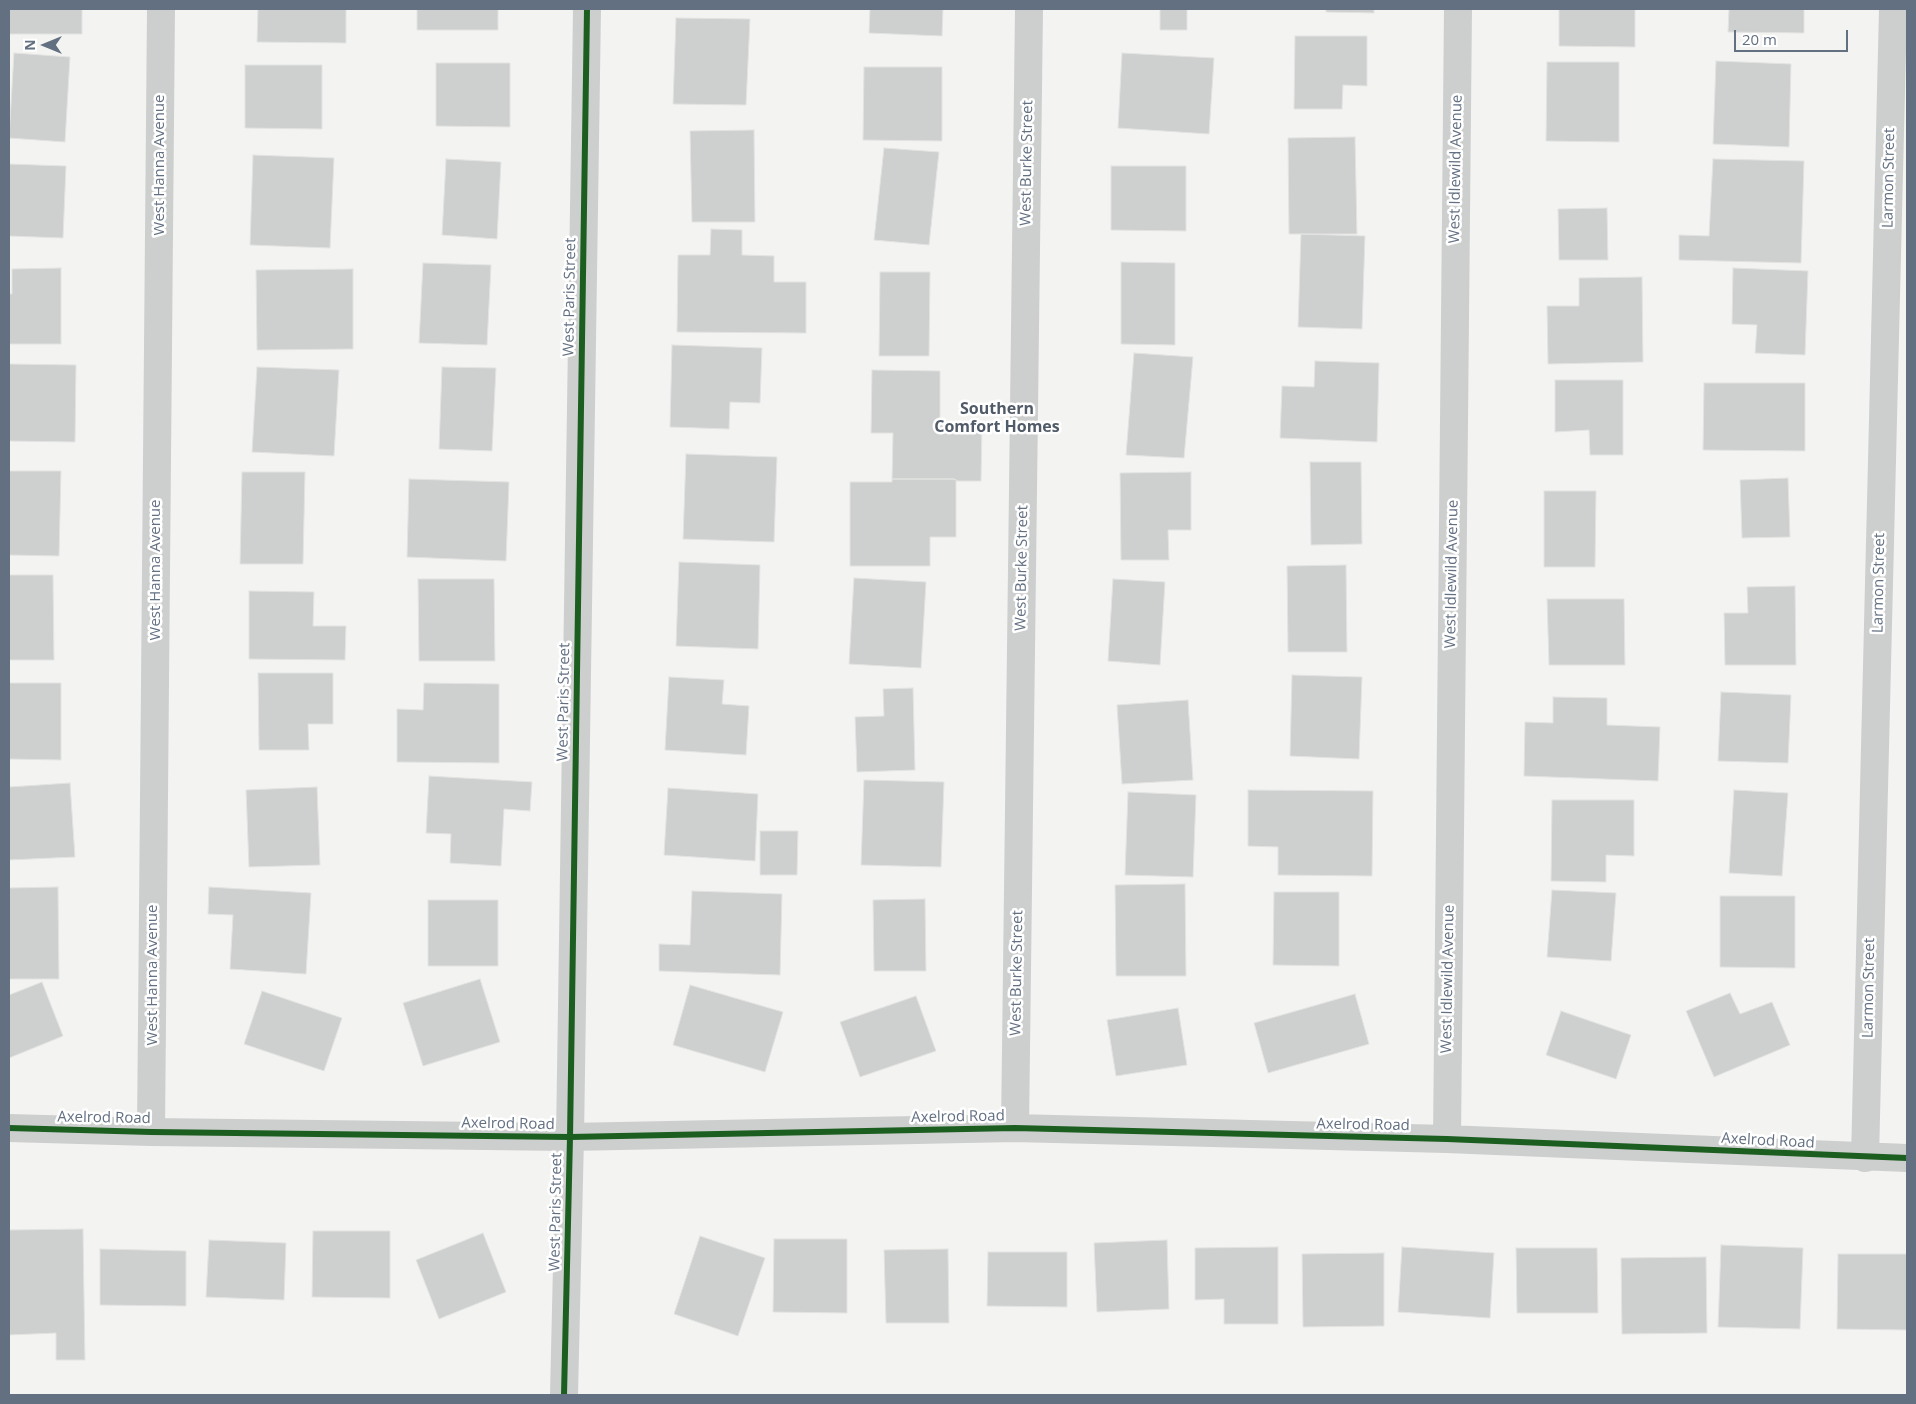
<!DOCTYPE html>
<style>
body{margin:0}
#map{position:relative;width:1916px;height:1404px;overflow:hidden;background:#f3f4f1;font-family:"Open Sans",sans-serif}
canvas{display:block}
.frame{position:absolute;inset:0;border:10px solid #637082;pointer-events:none}
.north{position:absolute;left:20px;top:20px;width:50px;height:50px;-webkit-text-stroke:4px #fff;paint-order:stroke;rotate:270deg;font-size:14px;font-weight:700;line-height:20px;text-align:center;color:#637082}
.north::after{content:'';display:block;margin:auto;width:18px;height:22px;background:#637082;clip-path:polygon(50% 0,100% 100%,50% 72%,0 100%)}
.scale{position:absolute;left:1734px;top:30px;width:114px;height:22px;box-sizing:border-box;border:2px solid #637082;border-top:0;padding-left:6px;font-size:15px;line-height:18px;white-space:nowrap;color:#637082;-webkit-text-stroke:4px #fff;paint-order:stroke}
</style>
<div id="map">
<canvas width="1916" height="1404"></canvas>
<div class="frame"></div>
<div class="north">N</div>
<div class="scale">20 m</div>
</div>
<script>
const context = document.querySelector('canvas').getContext('2d');
context.lineJoin = 'round';
function fill(path, color) { context.fillStyle = color; context.fill(path, 'evenodd'); }
const toPath = rows => new Path2D(rows.map(r => 'M' + r).join(''));
function stroke(path, color, width, dash) { context.strokeStyle = color; context.lineWidth = width; context.lineCap = dash ? 'butt' : 'round'; context.setLineDash(dash || []); context.stroke(path); }
function drawText(font, color, halo, rows, align = 'center') {
  context.font = font + ' "Open Sans",sans-serif'; context.lineWidth = 5; context.setLineDash([]); context.textBaseline = 'middle'; context.strokeStyle = halo; context.fillStyle = color; for (const [text, x, y, turn = 0] of rows) {
    context.save(); context.translate(x, y); context.rotate((+turn || 0) * Math.PI / 180); context.textAlign = isNaN(turn) ? turn : align; if (halo) context.strokeText(text, 0, 0); context.fillText(text, 0, 0); context.restore();
  }
}
const building = toPath([
 [9,9,82,9,82,34,9,34,9,9],
 [258,9,346,9,346,43,257,42,258,9],
 [417,9,498,9,498,30,417,30,417,9],
 [870,9,943,9,942,36,869,33,870,9],
 [1160,9,1187,9,1187,30,1160,30,1160,9],
 [1326,9,1374,9,1374,13,1326,12,1326,9],
 [1559,9,1635,9,1635,47,1559,46,1559,9],
 [1729,9,1804,9,1804,33,1728,32,1729,9],
 [676,18,750,19,746,105,673,104,676,18],
 [1295,36,1367,36,1367,86,1343,85,1342,109,1294,109,1295,36],
 [14,53,70,57,65,142,9,138,14,53],
 [1122,53,1214,58,1209,134,1118,128,1122,53],
 [1716,61,1791,64,1789,147,1713,144,1716,61],
 [1547,62,1619,62,1619,142,1546,141,1547,62],
 [436,63,510,63,510,127,436,126,436,63],
 [245,65,322,65,322,129,245,128,245,65],
 [864,67,942,67,942,141,863,140,864,67],
 [754,130,755,222,692,222,690,131,754,130],
 [1355,137,1357,234,1289,234,1288,138,1355,137],
 [884,148,939,152,929,245,874,240,884,148],
 [253,155,334,158,330,248,250,245,253,155],
 [446,159,501,162,497,239,442,235,446,159],
 [1713,159,1804,161,1801,263,1679,260,1679,235,1709,236,1713,159],
 [9,164,66,166,63,238,9,236,9,164],
 [1111,166,1186,166,1186,231,1111,230,1111,166],
 [1607,208,1608,260,1559,260,1558,209,1607,208],
 [711,229,742,230,742,255,774,256,774,282,806,282,806,333,677,332,678,255,710,255,711,229],
 [1301,234,1365,236,1362,329,1298,327,1301,234],
 [1121,262,1175,263,1175,345,1121,344,1121,262],
 [423,263,491,265,487,345,419,343,423,263],
 [61,268,61,344,9,344,9,294,12,294,12,269,61,268],
 [1733,268,1808,271,1805,355,1755,353,1757,325,1732,324,1733,268],
 [353,269,353,349,257,350,256,270,353,269],
 [880,272,930,272,929,356,879,356,880,272],
 [1642,277,1643,362,1548,364,1547,306,1579,306,1579,278,1642,277],
 [672,345,762,348,760,403,730,402,729,429,670,427,672,345],
 [1134,353,1193,357,1184,458,1126,455,1134,353],
 [1315,361,1379,363,1377,442,1280,438,1282,386,1314,387,1315,361],
 [9,364,76,365,75,442,9,441,9,364],
 [257,367,339,370,334,456,252,452,257,367],
 [442,367,496,368,492,451,439,449,442,367],
 [872,370,940,371,940,425,982,425,981,481,958,481,954,479,892,479,893,433,871,433,872,370],
 [1555,380,1623,380,1623,455,1590,455,1589,430,1555,432,1555,380],
 [1704,383,1805,383,1805,451,1703,450,1704,383],
 [686,454,777,457,774,542,683,539,686,454],
 [1310,462,1361,462,1362,544,1311,545,1310,462],
 [9,471,61,471,59,556,9,555,9,471],
 [242,472,305,472,303,564,240,564,242,472],
 [1191,472,1191,530,1168,530,1169,560,1121,560,1120,473,1191,472],
 [1788,478,1790,537,1742,538,1740,480,1788,478],
 [409,479,509,482,506,561,407,557,409,479],
 [892,479,954,479,958,481,956,481,956,537,930,537,930,566,850,566,850,482,892,482,892,479],
 [1544,491,1596,491,1595,567,1544,567,1544,491],
 [679,562,760,565,758,649,676,646,679,562],
 [1346,565,1347,652,1288,652,1287,566,1346,565],
 [9,575,53,575,54,660,9,660,9,575],
 [854,578,926,582,921,668,849,664,854,578],
 [418,579,494,579,495,661,419,661,418,579],
 [1113,579,1165,582,1160,665,1108,661,1113,579],
 [1795,586,1796,665,1725,665,1724,613,1748,613,1747,587,1795,586],
 [249,591,314,592,313,626,346,626,345,660,249,659,249,591],
 [1547,599,1624,599,1625,665,1549,665,1547,599],
 [258,673,333,673,333,724,308,724,309,750,259,750,258,673],
 [1292,675,1362,677,1359,759,1290,756,1292,675],
 [669,677,724,680,722,704,749,706,746,755,665,750,669,677],
 [9,683,61,683,61,760,9,759,9,683],
 [424,683,499,684,499,763,397,762,397,709,423,710,424,683],
 [913,688,915,770,857,772,855,717,884,716,883,689,913,688],
 [1721,692,1791,695,1788,763,1718,761,1721,692],
 [1553,697,1607,698,1607,725,1660,727,1658,781,1524,776,1525,722,1553,723,1553,697],
 [1188,700,1193,780,1122,784,1117,705,1188,700],
 [429,776,532,782,530,811,504,809,501,866,450,863,451,834,426,833,429,776],
 [864,780,944,782,941,867,861,865,864,780],
 [70,783,75,857,9,860,9,787,70,783],
 [317,787,320,865,249,867,246,790,317,787],
 [668,788,758,794,755,861,664,855,668,788],
 [1248,790,1373,791,1372,876,1278,875,1278,847,1248,846,1248,790],
 [1734,790,1788,793,1782,876,1729,873,1734,790],
 [1128,792,1196,795,1193,877,1125,875,1128,792],
 [1552,800,1634,800,1634,856,1606,855,1606,882,1551,881,1552,800],
 [760,831,798,831,797,875,760,875,760,831],
 [1185,884,1186,976,1116,976,1115,885,1185,884],
 [58,887,59,979,9,979,9,888,58,887],
 [209,887,311,893,306,974,230,969,233,915,208,914,209,887],
 [1552,890,1616,893,1611,961,1547,957,1552,890],
 [692,891,782,894,780,975,659,971,659,944,690,945,692,891],
 [1274,892,1339,892,1339,966,1273,965,1274,892],
 [1720,896,1795,896,1795,968,1720,967,1720,896],
 [925,899,926,971,874,971,873,900,925,899],
 [428,900,498,900,498,966,428,966,428,900],
 [480,979,500,1042,423,1066,403,1003,480,979],
 [42,982,63,1036,9,1058,9,995,42,982],
 [690,985,783,1012,765,1072,673,1045,690,985],
 [262,991,342,1018,324,1071,244,1044,262,991],
 [1730,993,1740,1014,1772,1002,1790,1045,1714,1077,1686,1011,1730,993],
 [1355,994,1369,1044,1268,1073,1254,1023,1355,994],
 [916,996,936,1051,860,1077,840,1022,916,996],
 [1178,1008,1187,1065,1116,1076,1107,1020,1178,1008],
 [1561,1011,1631,1035,1616,1079,1546,1055,1561,1011],
 [83,1229,85,1360,56,1360,56,1333,9,1335,9,1230,83,1229],
 [313,1231,390,1231,390,1298,312,1297,313,1231],
 [483,1233,506,1292,439,1319,416,1260,483,1233],
 [700,1236,765,1258,738,1336,674,1314,700,1236],
 [774,1239,847,1239,847,1313,773,1312,774,1239],
 [209,1240,286,1243,284,1300,206,1297,209,1240],
 [1167,1240,1169,1309,1097,1312,1094,1243,1167,1240],
 [1721,1245,1803,1248,1800,1329,1718,1327,1721,1245],
 [1278,1247,1278,1324,1224,1324,1224,1299,1195,1300,1195,1248,1278,1247],
 [1402,1247,1494,1253,1490,1318,1398,1312,1402,1247],
 [1516,1248,1597,1248,1598,1313,1517,1313,1516,1248],
 [100,1249,186,1251,186,1306,100,1305,100,1249],
 [948,1249,949,1323,886,1323,884,1250,948,1249],
 [988,1252,1067,1252,1067,1307,987,1306,988,1252],
 [1384,1253,1384,1326,1303,1327,1302,1254,1384,1253],
 [1838,1254,1907,1254,1907,1330,1837,1329,1838,1254],
 [1706,1257,1707,1333,1622,1334,1621,1258,1706,1257]
]);
fill(building, '#ced0d0');
stroke(building, '#e2e3e1', 1);
stroke(toPath([
 [9,1128,151,1132,570,1137,1015,1128,1447,1139,1907,1158],
 [1015,1128,1029,9],
 [151,1132,161,9],
 [1447,1139,1458,9],
 [1865,1158,1893,9],
 [564,1395,570,1137,587,9]
]), '#cdcece', 28);
stroke(toPath([
 [9,1128,151,1132,570,1137,1015,1128,1447,1139,1907,1158],
 [564,1395,570,1137,587,9]
]), '#1b5e20', 6);
drawText('15px', '#637082', '#fff', [
 ["West Burke Street",1027,163,-89],
 ["West Hanna Avenue",160,165,-90],
 ["West Idlewild Avenue",1456,169,-89],
 ["Larmon Street",1889,178,-89],
 ["West Paris Street",570,297,-89],
 ["West Burke Street",1022,568,-89],
 ["West Hanna Avenue",156,570,-90],
 ["West Idlewild Avenue",1452,574,-89],
 ["Larmon Street",1879,583,-89],
 ["West Paris Street",564,702,-89],
 ["West Burke Street",1017,973,-89],
 ["West Hanna Avenue",153,975,-90],
 ["West Idlewild Avenue",1448,979,-89],
 ["Larmon Street",1869,988,-89],
 ["Axelrod Road",958,1117,-1],
 ["Axelrod Road",104,1118,1],
 ["Axelrod Road",508,1124,1],
 ["Axelrod Road",1363,1125,1],
 ["Axelrod Road",1768,1141,3],
 ["West Paris Street",556,1212,-89]
]);
drawText('bold 16px', '#515b67', '#fff', [
 ["Southern",997,409],
 ["Comfort Homes",997,427]
]);
</script>
